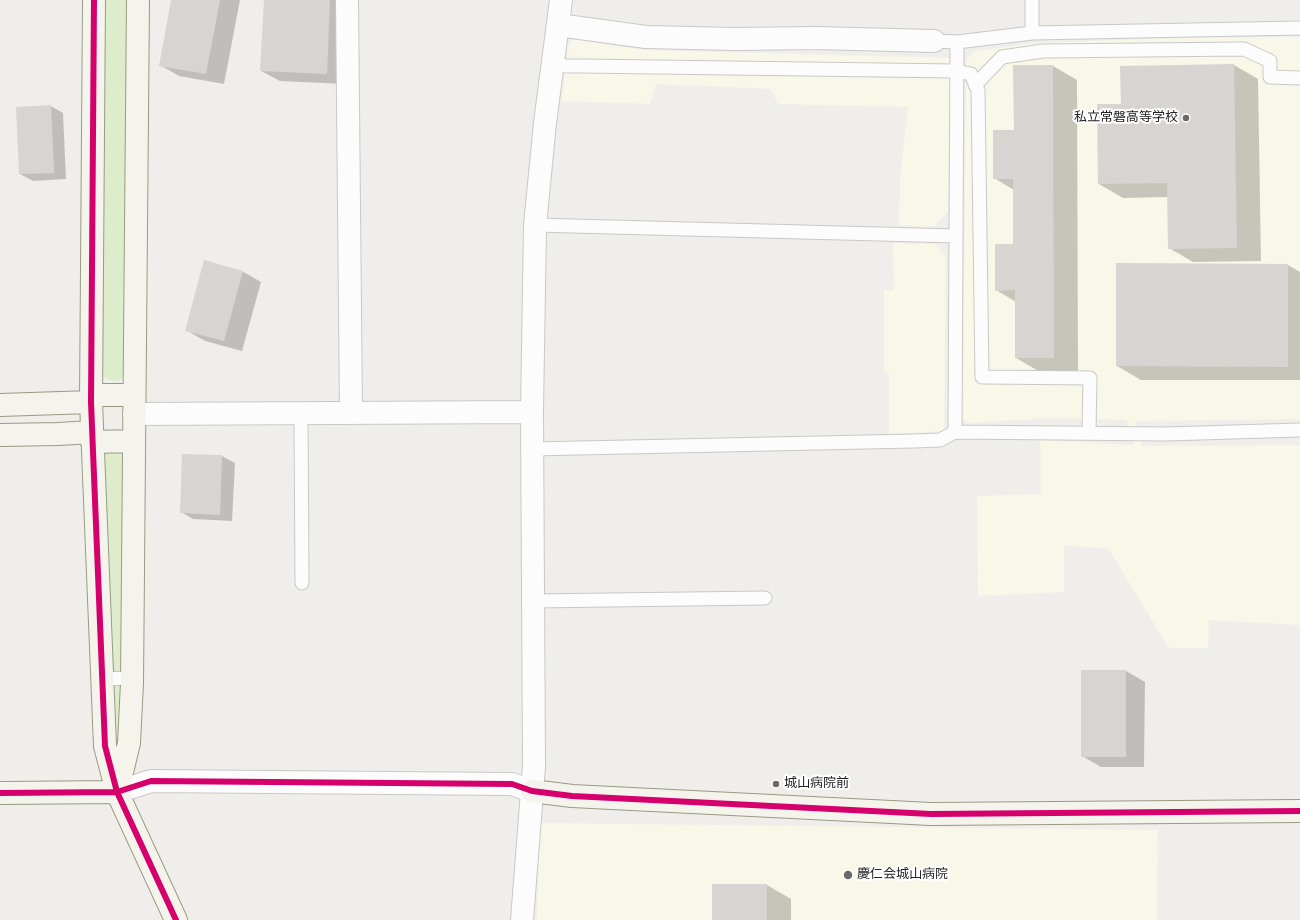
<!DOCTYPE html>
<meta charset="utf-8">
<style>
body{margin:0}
canvas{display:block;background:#f0eeeb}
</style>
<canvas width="1300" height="920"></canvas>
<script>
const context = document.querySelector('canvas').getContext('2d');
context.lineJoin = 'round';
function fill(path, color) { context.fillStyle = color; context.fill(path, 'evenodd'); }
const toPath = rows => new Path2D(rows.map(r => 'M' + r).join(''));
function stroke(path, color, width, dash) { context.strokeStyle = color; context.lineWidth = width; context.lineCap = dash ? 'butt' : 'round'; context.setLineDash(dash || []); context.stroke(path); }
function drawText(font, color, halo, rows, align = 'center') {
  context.font = font + ' "Varela Round","Noto Sans JP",sans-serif'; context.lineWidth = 4; context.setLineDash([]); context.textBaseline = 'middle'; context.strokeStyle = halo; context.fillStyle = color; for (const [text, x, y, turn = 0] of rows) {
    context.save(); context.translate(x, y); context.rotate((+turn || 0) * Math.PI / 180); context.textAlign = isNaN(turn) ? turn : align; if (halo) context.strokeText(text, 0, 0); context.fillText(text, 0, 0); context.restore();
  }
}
fill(toPath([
 [1300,37,1300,419,1135,421,1142,446,1300,445,1300,625,1209,620,1208,648,1169,648,1108,548,1064,546,1064,592,978,596,977,496,1041,494,1040,440,1134,445,1127,420,1048,418,969,423,963,419,966,75,950,76,948,212,935,226,926,226,926,244,935,244,946,256,944,431,918,433,889,434,889,373,884,373,884,290,894,290,893,243,920,244,920,226,899,225,900,178,908,107,778,104,771,89,656,84,650,104,562,101,569,44,574,39,642,50,950,58,950,66,966,66,967,58,977,51,1036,43,1172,38],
 [540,823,1158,830,1157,920,537,920]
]), '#f8f7e8');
fill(toPath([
 [102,0,131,0,126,377,117,381,108,380,101,374],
 [106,450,125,452,127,672,108,671,100,460],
 [127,684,126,732,111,732,109,685]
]), '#ddeccb');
fill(toPath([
 [172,0,240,0,224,84,179,76,160,65],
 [265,0,349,0,345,84,280,81,261,71],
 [1234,65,1258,79,1261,261,1193,262,1169,248,1168,197,1123,198,1099,184,1122,105],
 [1053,66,1077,80,1078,372,1040,372,1016,358,1016,302,996,290,1014,245,1014,190,994,178,1015,131],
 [51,106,63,113,66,179,33,181,20,174],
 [1117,264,1288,265,1300,272,1300,380,1141,380,1117,366],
 [242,271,261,282,242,351,205,341,186,330],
 [183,455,222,456,235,463,232,521,193,519,181,512],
 [1082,671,1126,671,1145,682,1144,767,1101,767,1082,756],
 [767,885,791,899,791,920,713,920]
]), '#0003');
fill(toPath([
 [171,0,220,0,206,74,159,66],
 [264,0,330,0,327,74,260,71],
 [1234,64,1237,248,1168,249,1167,183,1098,184,1097,104,1121,104,1120,66],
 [1013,65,1053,65,1054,358,1015,358,1015,290,995,291,995,244,1013,244,1013,179,993,179,993,130,1014,130],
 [51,105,54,173,19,174,16,107],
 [204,260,243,271,224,341,185,331],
 [1116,263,1288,264,1288,367,1116,366],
 [182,454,222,455,220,515,180,513],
 [1081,670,1126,670,1126,757,1081,757],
 [712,884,767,884,767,920,712,920]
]), '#d7d4d2');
const lane = toPath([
 [1032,33,1032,0],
 [934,41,957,42,1032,33,1300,28],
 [553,64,566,66,581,66,956,71,971,74,978,90,982,377,1090,378,1089,433],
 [975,85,1002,57,1043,51,1244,49,1270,61,1270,77,1300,78],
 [535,225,956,236],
 [301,413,302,583],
 [955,432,957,42],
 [532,449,914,441,940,440,955,432,1166,434,1300,430],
 [533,601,765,598],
 [102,679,132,678]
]);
const street = toPath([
 [347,0,351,413],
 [558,25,646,37,734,39,816,38,934,41],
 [134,414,532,412],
 [117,792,151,781,512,784,532,791],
 [522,920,534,766,532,412,535,225,545,123,561,0]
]);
const secondary = toPath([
 [94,0,91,402,105,746,117,792,176,920],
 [92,395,134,395],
 [0,405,91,402],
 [0,435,58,434,92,432],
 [92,442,134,441],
 [118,789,129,743,132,683,138,0],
 [532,791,572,796,931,814,1300,811],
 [0,793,117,792]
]);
stroke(lane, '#c9c8c7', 15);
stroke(street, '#c9c8c7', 24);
stroke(secondary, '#999a82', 24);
stroke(lane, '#fdfcfc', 13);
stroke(street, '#fdfcfc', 22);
stroke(secondary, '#f4f4ed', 22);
stroke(toPath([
 [94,0,91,402,105,746,117,792,176,920],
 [0,793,117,792,151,781,512,784,532,791,572,796,931,814,1300,811]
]), '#d6006c', 6);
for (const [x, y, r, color] of [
 [1186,118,4,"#6a6968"],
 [776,784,4,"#6a6968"],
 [848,875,5,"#6a6968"]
]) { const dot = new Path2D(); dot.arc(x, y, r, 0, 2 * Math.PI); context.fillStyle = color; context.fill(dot); stroke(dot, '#fff', 1.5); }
drawText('13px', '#222', '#fff', [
 ["私立常磐高等学校",1178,118,"right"],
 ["城山病院前",784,784],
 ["慶仁会城山病院",857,875]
], 'left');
</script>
